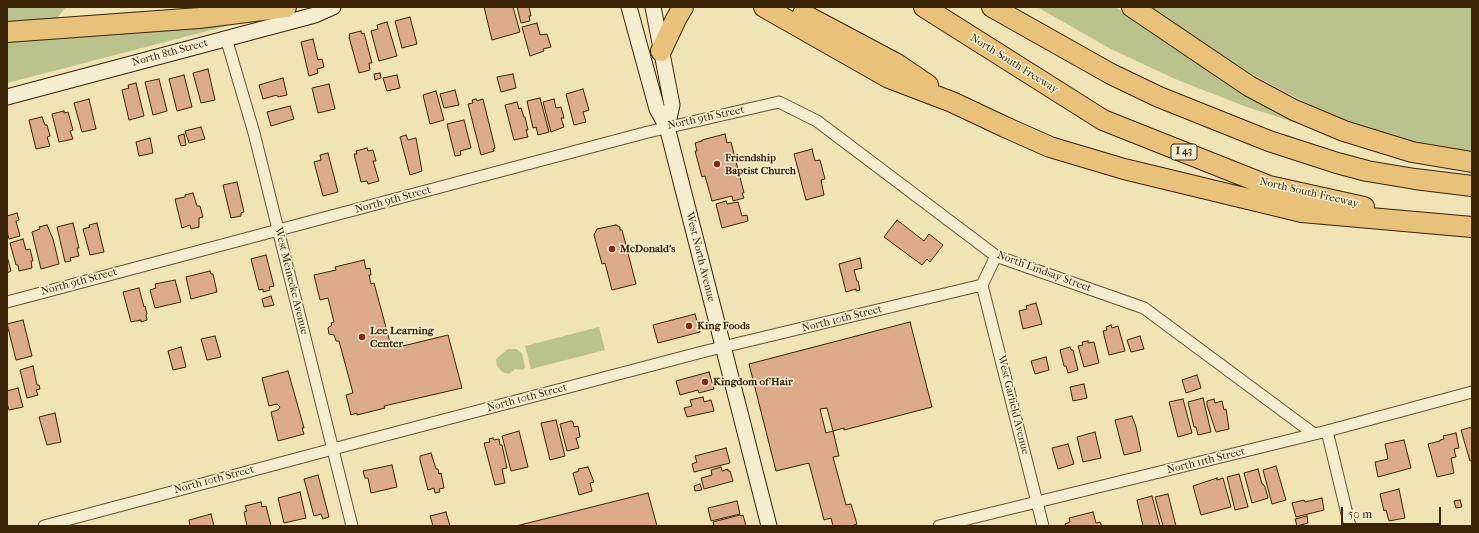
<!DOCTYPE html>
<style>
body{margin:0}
#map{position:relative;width:1479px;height:533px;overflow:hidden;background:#f0e3b6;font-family:"IM FELL French Canon",serif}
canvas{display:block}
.frame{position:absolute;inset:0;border:8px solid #3b2406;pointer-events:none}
.scale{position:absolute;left:1341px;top:507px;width:100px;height:18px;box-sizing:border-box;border:2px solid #3b2406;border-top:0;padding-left:5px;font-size:12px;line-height:14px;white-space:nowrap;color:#3b2406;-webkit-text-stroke:3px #f5edd0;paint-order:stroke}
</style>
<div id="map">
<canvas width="1479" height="533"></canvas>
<div class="frame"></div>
<div class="scale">50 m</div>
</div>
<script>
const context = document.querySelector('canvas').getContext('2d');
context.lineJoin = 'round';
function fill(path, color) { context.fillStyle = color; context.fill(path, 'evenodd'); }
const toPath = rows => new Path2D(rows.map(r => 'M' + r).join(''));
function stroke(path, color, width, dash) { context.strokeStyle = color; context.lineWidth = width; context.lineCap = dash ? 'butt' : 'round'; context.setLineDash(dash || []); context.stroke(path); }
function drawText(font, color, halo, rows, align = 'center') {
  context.font = font + ' "IM FELL French Canon",serif'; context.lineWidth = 3; context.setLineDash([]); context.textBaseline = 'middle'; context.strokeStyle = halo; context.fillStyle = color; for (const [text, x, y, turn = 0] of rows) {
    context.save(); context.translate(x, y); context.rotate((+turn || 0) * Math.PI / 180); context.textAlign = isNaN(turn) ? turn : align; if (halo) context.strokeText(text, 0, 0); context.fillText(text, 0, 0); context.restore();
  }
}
fill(toPath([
 [7,7,66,7,55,21,7,24],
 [1037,7,1115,7,1197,61,1309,127,1244,106,1175,79,1109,48],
 [1149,7,1472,7,1472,153,1429,146,1389,135,1339,118,1314,107,1242,69,1198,39],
 [233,23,227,26,7,83,7,40],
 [599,327,605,350,531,369,525,346],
 [508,349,516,349,522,353,525,367,523,370,515,369,509,374,502,372,497,366,496,359]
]), '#bac38d');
const building = toPath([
 [484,7,513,7,520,32,492,40,484,7],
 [517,7,530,7,529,7,531,16,529,16,530,21,521,23,517,7],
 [410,17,417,44,402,48,395,21,410,17],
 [387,22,397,56,379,61,371,31,378,29,377,25,387,22],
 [537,23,540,35,547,34,551,47,543,49,544,51,530,56,522,27,537,23],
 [361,31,362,34,364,33,372,63,369,63,370,70,359,73,349,37,350,37,349,34,361,31],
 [313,39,318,60,322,59,324,67,317,69,318,73,309,76,301,42,313,39],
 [208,69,215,100,201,103,193,73,208,69],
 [380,73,381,78,375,80,374,74,380,73],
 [513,74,516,88,501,92,497,77,513,74],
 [184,75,192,107,177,111,169,79,184,75],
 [397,75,400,88,387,91,383,78,397,75],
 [283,78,287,95,278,97,277,95,263,99,259,85,283,78],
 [159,79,167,111,153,115,145,82,159,79],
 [136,83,144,116,129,120,122,90,129,88,128,85,136,83],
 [329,84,335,109,318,113,312,88,329,84],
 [583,89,589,110,583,112,586,122,574,125,566,94,583,89],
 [455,90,459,105,444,108,440,94,455,90],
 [436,91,444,120,430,124,423,95,436,91],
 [540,98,549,132,538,135,536,127,533,128,527,101,540,98],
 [89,99,96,129,82,132,74,103,89,99],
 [476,99,477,101,483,99,495,148,493,149,494,151,481,155,468,104,473,103,472,100,476,99],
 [554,99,556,108,561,107,564,118,561,118,564,127,551,132,543,102,554,99],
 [517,102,519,109,521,108,524,117,525,117,528,130,526,130,528,137,514,140,505,105,517,102],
 [290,106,294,119,271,126,267,112,290,106],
 [64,111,64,113,68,112,73,130,70,131,73,139,59,142,52,114,64,111],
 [42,117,45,125,47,125,50,136,47,137,50,146,36,149,29,120,42,117],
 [464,120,471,148,460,151,461,155,455,156,447,124,464,120],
 [201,127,205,139,189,143,185,131,201,127],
 [184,134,186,145,181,146,178,136,184,134],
 [725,134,727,143,731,142,744,193,742,193,744,198,733,201,732,196,712,201,705,176,702,177,695,151,697,151,695,143,702,141,702,140,725,134],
 [406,135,408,140,416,138,422,171,410,175,400,137,406,135],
 [150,138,153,153,139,156,136,142,150,138],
 [367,148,368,151,373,150,376,161,373,161,379,181,368,184,367,181,361,182,354,154,357,154,356,151,367,148],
 [812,149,815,161,820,160,825,179,821,180,824,195,806,200,794,154,812,149],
 [328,153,338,192,323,196,314,162,321,160,320,155,328,153],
 [237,182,244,212,241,213,241,216,231,218,223,185,237,182],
 [193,193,197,206,200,206,203,217,199,218,199,227,191,229,190,225,182,228,175,199,185,197,185,195,193,193],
 [726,201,727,204,738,202,742,216,747,215,748,221,722,228,716,204,726,201],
 [17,213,19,220,16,221,20,236,9,239,7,231,7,216,17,213],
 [897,220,924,241,929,234,943,245,930,262,927,259,922,265,884,237,897,220],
 [73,223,79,248,77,248,79,256,70,258,71,261,65,262,57,227,73,223],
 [97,223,104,252,90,255,83,229,90,227,89,225,97,223],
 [47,225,53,239,59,264,41,269,32,232,40,229,39,227,47,225],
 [616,225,620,227,620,230,622,230,636,284,612,290,605,263,602,264,594,235,597,229,616,225],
 [23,239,26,250,30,249,33,261,31,261,32,268,19,271,18,265,16,265,10,243,23,239],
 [266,255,274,286,269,287,270,290,263,292,263,289,259,290,251,259,266,255],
 [7,256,11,271,7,273,7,256],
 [860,258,862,268,854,270,857,281,858,281,860,290,856,291,856,289,846,292,839,264,860,258],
 [364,260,366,269,370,268,371,275,369,275,371,284,374,283,391,346,403,343,403,346,448,335,462,388,384,406,385,408,357,415,357,413,351,415,346,395,353,393,339,341,336,341,334,335,329,334,328,328,332,325,331,323,334,322,328,298,320,300,314,275,336,270,335,267,364,260],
 [210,271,211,274,213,274,217,292,191,299,186,277,210,271],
 [175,280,181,302,155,308,150,290,156,288,155,284,175,280],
 [139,288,144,307,145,306,147,314,146,315,147,320,141,322,141,320,131,322,123,292,139,288],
 [271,296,274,305,264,307,262,299,271,296],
 [1036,303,1042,324,1023,329,1019,311,1027,309,1026,306,1036,303],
 [695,314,700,332,658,343,653,325,695,314],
 [23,320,32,356,16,360,7,324,23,320],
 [910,322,932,407,844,430,844,428,833,431,827,408,820,409,826,433,833,431,839,456,833,457,846,505,851,504,857,524,851,526,833,526,831,518,824,520,809,463,776,471,749,364,910,322],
 [1111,325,1112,328,1118,326,1125,351,1109,355,1103,331,1107,330,1106,327,1111,325],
 [215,336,221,357,207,360,201,339,215,336],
 [1140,336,1144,349,1131,352,1127,340,1140,336],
 [1088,341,1088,343,1094,342,1099,363,1084,367,1078,346,1083,345,1082,342,1088,341],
 [181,347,186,367,173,370,168,351,181,347],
 [1070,347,1071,350,1073,350,1078,370,1068,373,1066,366,1064,366,1060,350,1070,347],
 [1046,357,1049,370,1035,374,1031,361,1046,357],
 [33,366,37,385,39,385,40,389,36,390,38,395,27,398,20,370,33,366],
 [288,371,304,428,302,428,304,434,278,441,271,412,278,410,280,407,277,404,269,406,262,378,288,371],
 [709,372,714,389,699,393,698,390,680,395,676,381,709,372],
 [1197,375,1201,388,1186,393,1182,380,1197,375],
 [1084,384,1087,398,1073,401,1070,387,1084,384],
 [18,388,23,407,9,410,7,403,7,391,18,388],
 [703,397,704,402,711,400,714,411,687,417,684,408,692,406,690,400,703,397],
 [1203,398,1211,432,1198,435,1196,427,1194,427,1188,402,1203,398],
 [1183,399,1192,433,1178,437,1169,402,1183,399],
 [1214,399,1215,403,1222,401,1224,410,1226,409,1229,429,1216,432,1207,405,1207,401,1214,399],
 [55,413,61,442,47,445,39,417,55,413],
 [1132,416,1136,427,1141,451,1124,455,1115,420,1132,416],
 [556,420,565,456,550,460,541,423,556,420],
 [571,421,573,422,574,427,578,426,580,437,576,438,579,448,567,451,560,424,571,421],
 [1472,427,1472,460,1470,461,1461,430,1472,427],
 [519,431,528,467,511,471,502,436,519,431],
 [1095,432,1101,458,1083,462,1077,437,1095,432],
 [1456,433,1459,448,1454,449,1456,457,1451,458,1454,473,1437,477,1428,444,1440,441,1440,440,1444,439,1443,436,1456,433],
 [493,438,494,440,499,439,500,445,502,445,507,468,502,469,505,483,495,485,484,443,490,442,489,439,493,438],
 [1404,440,1411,468,1378,477,1375,462,1388,459,1385,444,1404,440],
 [1068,444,1074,464,1058,469,1052,448,1068,444],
 [726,448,730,463,694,472,692,464,697,462,695,456,726,448],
 [431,453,436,469,438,469,439,474,441,473,444,488,439,489,440,492,435,493,434,488,428,490,420,460,420,456,431,453],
 [392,465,397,487,371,493,368,478,365,478,363,471,392,465],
 [1276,466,1286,500,1272,504,1263,470,1276,466],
 [588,467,594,482,590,483,592,491,579,495,573,473,579,471,578,469,588,467],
 [721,467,722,471,728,469,728,471,730,471,733,481,704,489,701,478,712,475,711,470,721,467],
 [1258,469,1262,484,1263,484,1265,487,1268,498,1252,503,1244,473,1258,469],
 [1239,474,1248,507,1235,510,1227,477,1239,474],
 [318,475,329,517,323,519,321,514,314,516,304,479,318,475],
 [1217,478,1217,480,1223,478,1231,507,1201,515,1193,486,1217,478],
 [700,484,702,490,695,491,694,486,700,484],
 [1399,489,1405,518,1389,521,1386,510,1384,511,1380,494,1399,489],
 [300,492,306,518,284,523,278,498,300,492],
 [648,493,657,526,516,526,648,493],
 [1168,494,1176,526,1163,526,1155,497,1168,494],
 [1152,496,1160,526,1143,526,1137,500,1152,496],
 [1322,498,1324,510,1296,517,1292,503,1304,500,1305,502,1322,498],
 [1460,500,1462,507,1456,508,1454,501,1460,500],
 [737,501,740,514,711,521,708,508,737,501],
 [261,502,262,507,266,506,271,526,247,526,244,512,247,511,245,506,261,502],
 [446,512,450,526,433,526,430,516,446,512],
 [1093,512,1096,523,1100,522,1102,526,1066,526,1065,524,1070,522,1069,518,1093,512],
 [211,514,214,526,190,526,189,520,211,514],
 [740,515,741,516,743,515,746,526,714,526,713,522,740,515],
 [1307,516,1308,523,1297,526,1295,519,1307,516]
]);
fill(building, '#dcab8b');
stroke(building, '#3b2406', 1);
const street = toPath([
 [226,38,254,133,352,526],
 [982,285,1043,526],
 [982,285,996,256],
 [7,302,648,132,779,102,817,121,996,256,1144,308,1314,434],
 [1327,431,1350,526],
 [44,526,333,449,706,351,982,285],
 [939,526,1327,431,1472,392]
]);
const secondary = toPath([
 [629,7,657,109,667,127,769,526],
 [653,7,672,105,667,127],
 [7,97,315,15,333,7]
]);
const highway = toPath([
 [764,7,889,78,952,102,1005,127,1050,147,1124,169,1302,212,1472,227],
 [924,7,1103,120,1269,186,1364,207],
 [992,7,1111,74,1159,97,1269,141,1337,163,1367,171,1415,179,1472,186],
 [1132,7,1249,86,1294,110,1344,131,1412,152,1472,162],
 [803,14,897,64,928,85],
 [7,32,199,18,286,7],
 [661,51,676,19,683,7]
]);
stroke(street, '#685432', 13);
stroke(secondary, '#3b2406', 17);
stroke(highway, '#3b2406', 22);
stroke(street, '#f5edd0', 11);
stroke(secondary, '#f5edd0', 15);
stroke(highway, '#e8c27b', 20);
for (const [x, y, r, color] of [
 [717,164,4,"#8f2418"],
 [612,249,4,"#8f2418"],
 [689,326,4,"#8f2418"],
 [362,337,4,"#8f2418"],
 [705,382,4,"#8f2418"]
]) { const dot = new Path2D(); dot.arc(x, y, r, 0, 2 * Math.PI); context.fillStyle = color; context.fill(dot); stroke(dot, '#f5edd0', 1.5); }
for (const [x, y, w] of [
 [1184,152,26]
]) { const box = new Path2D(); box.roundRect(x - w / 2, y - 8, w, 16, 3); context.fillStyle = '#f5edd0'; context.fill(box); stroke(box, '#3b2406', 1); }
drawText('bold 10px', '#3b2406', null, [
 ["I 43",1184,152]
]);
drawText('11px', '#3b2406', '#f5edd0', [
 ["North 8th Street",170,53,-15],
 ["North-South Freeway",1014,64,32],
 ["North 9th Street",706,118,-12],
 ["North-South Freeway",1309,193,13],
 ["North 9th Street",393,200,-15],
 ["West North Avenue",700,257,76],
 ["North Lindsay Street",1044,272,20],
 ["West Meinecke Avenue",291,281,76],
 ["North 9th Street",79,282,-15],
 ["North 10th Street",842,319,-14],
 ["North 10th Street",527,398,-15],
 ["West Garfield Avenue",1013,405,76],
 ["North 11th Street",1206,461,-14],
 ["North 10th Street",214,480,-15]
]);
drawText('bold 11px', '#3b2406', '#f5edd0', [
 ["Friendship",725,158],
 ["Baptist Church",725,171],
 ["McDonald's",620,249],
 ["King Foods",697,326],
 ["Lee Learning",370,331],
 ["Center",370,344],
 ["Kingdom of Hair",713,382]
], 'left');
</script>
